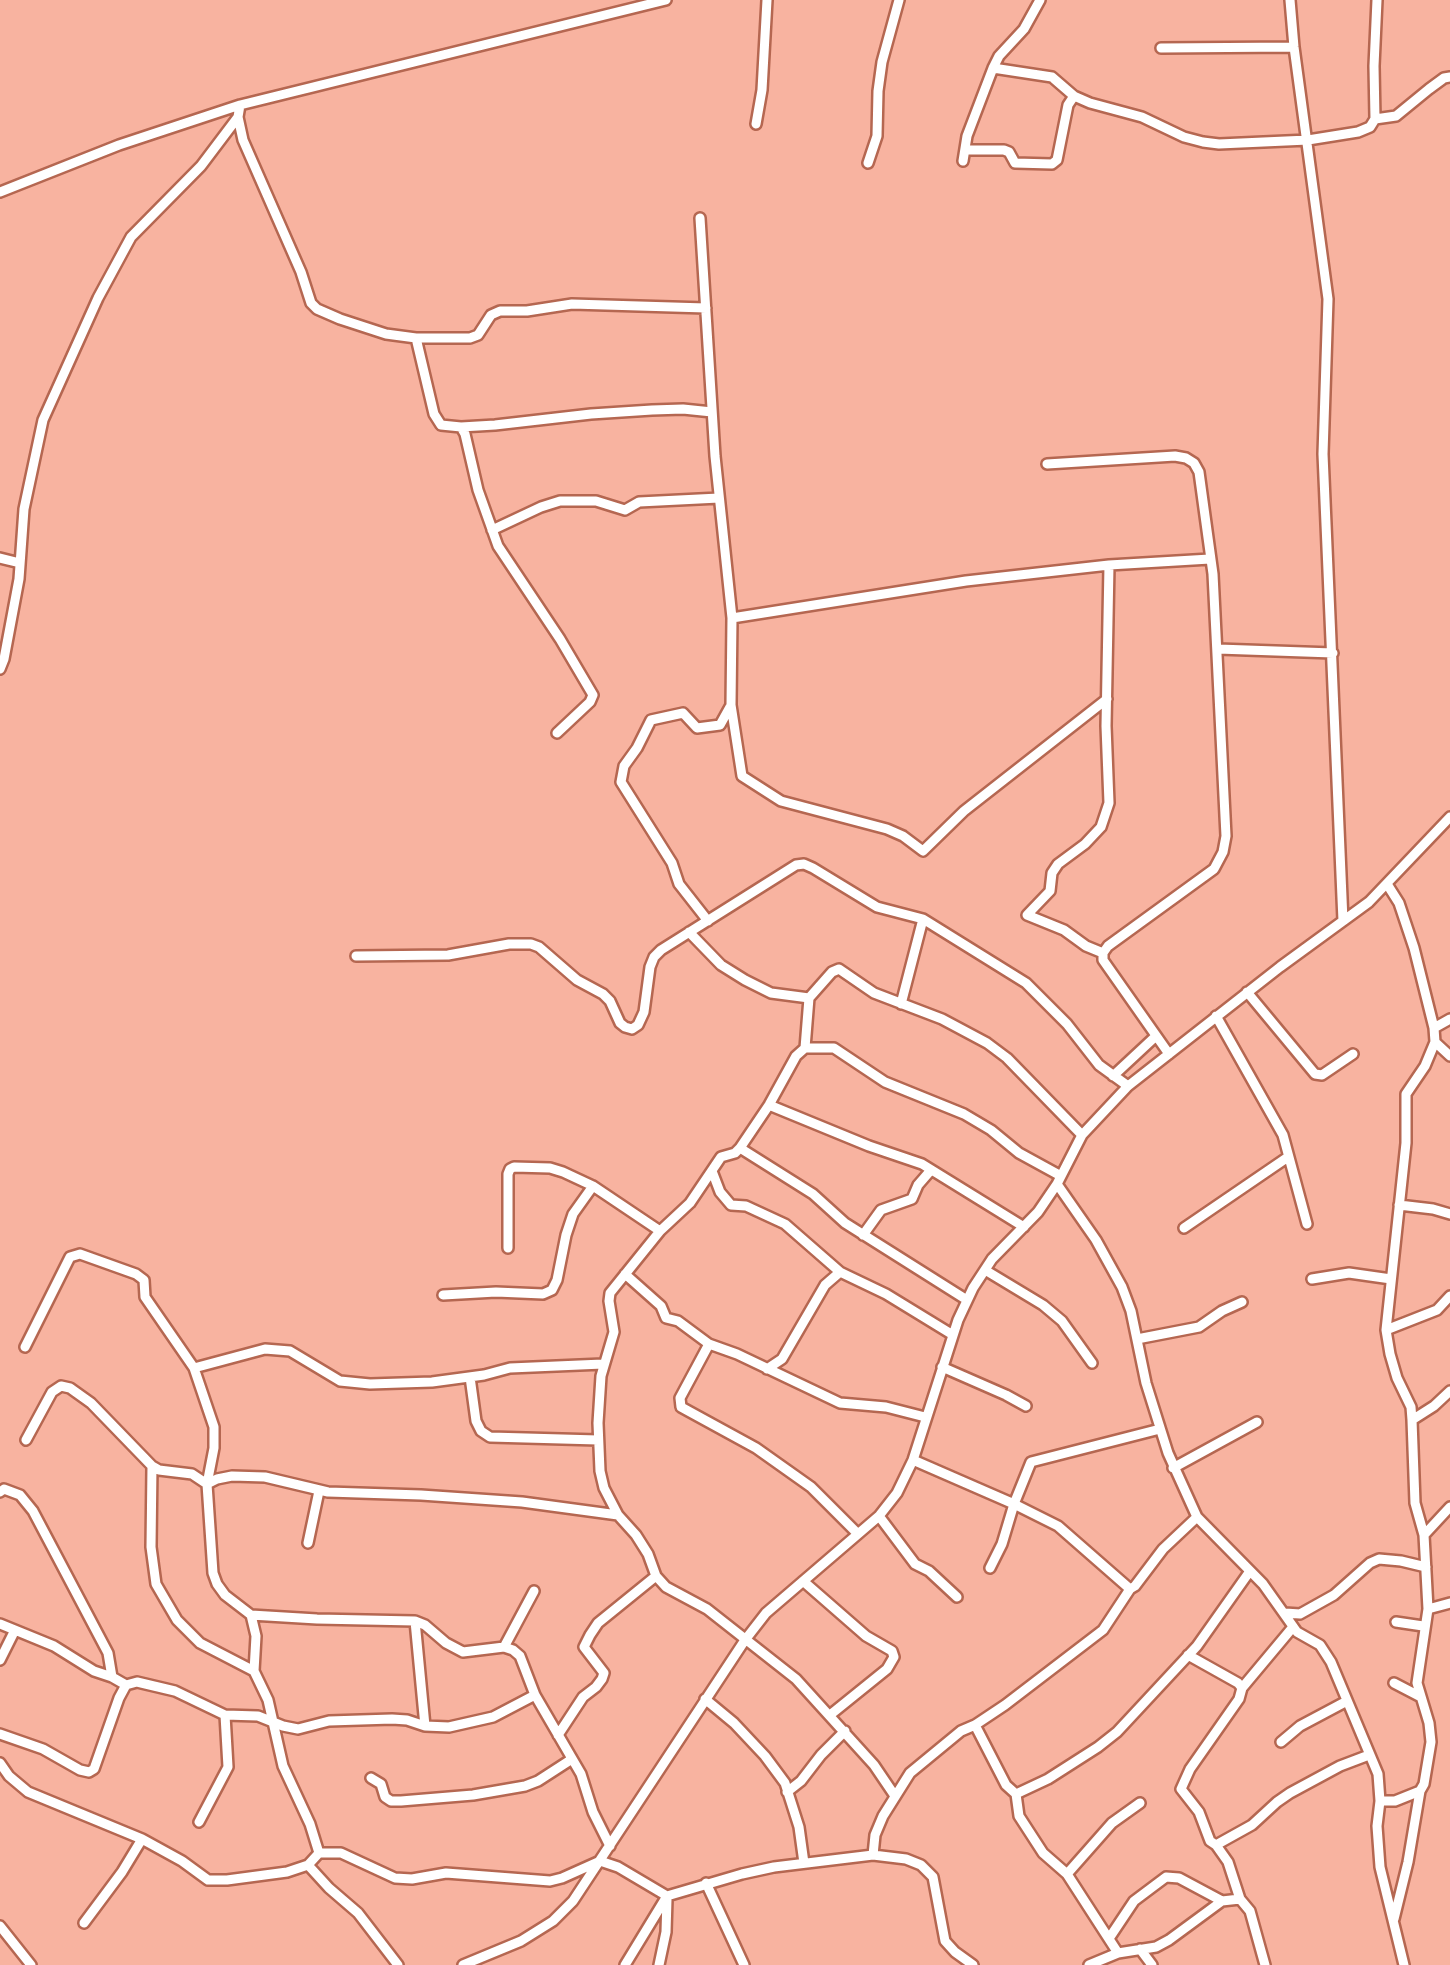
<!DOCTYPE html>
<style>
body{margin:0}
canvas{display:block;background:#f8b3a0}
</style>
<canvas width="1450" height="1965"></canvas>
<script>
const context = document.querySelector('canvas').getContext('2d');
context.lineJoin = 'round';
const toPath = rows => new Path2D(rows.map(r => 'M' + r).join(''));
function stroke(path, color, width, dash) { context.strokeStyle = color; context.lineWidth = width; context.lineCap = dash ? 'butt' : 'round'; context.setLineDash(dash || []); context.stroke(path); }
const minor = toPath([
 [1290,0,1294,47,1328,299,1323,454,1343,921],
 [1161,48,1294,47],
 [993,68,1052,77,1074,96,1090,103,1142,117,1184,137,1203,142,1219,144,1308,140,1358,132,1370,127,1375,119,1374,66,1377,0],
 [238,117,243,140,301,272,311,303,317,309,340,319,386,334,416,338,470,338,478,335,491,315,500,311,527,311,572,304,706,308],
 [1375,119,1396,116,1429,89,1444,78,1450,77],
 [756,124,762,90,767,0],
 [965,150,1004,150,1009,152,1015,163,1052,164,1057,160,1068,105,1074,96],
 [963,161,967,136,993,68,999,56,1024,29,1040,0],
 [868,163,877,136,878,91,882,62,899,0],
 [0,192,119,145,240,105,666,0],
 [700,218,715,456,732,618,731,705,742,776,781,801,887,829,903,836,923,851,964,811,1107,699],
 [416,338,434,414,441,425,461,427,495,425,591,414,652,410,683,409,712,412],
 [461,427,465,434,478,490,498,546,560,639,593,695,590,702,557,733],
 [1047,464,1175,456,1186,458,1194,463,1199,472,1213,574,1226,836,1223,852,1214,869,1108,946,1103,953],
 [492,530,541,507,560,501,596,501,625,510,639,502,719,498],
 [0,558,20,563],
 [1109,565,1106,726,1109,803,1101,827,1085,844,1058,864,1052,873,1050,891,1027,915,1064,930,1086,946,1103,953,1103,960,1169,1054],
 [732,618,966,581,1109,565,1210,559],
 [1218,649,1333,653],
 [0,669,4,659,19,579,24,509,43,420,98,298,131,237,201,166,238,117,240,105],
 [1387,884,1399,903,1414,948,1434,1028,1435,1042,1425,1066,1406,1094,1406,1143,1386,1330,1390,1354,1397,1378,1411,1407,1412,1420,1415,1503,1424,1535,1428,1609,1417,1683,1429,1723,1431,1742,1424,1784,1420,1791,1408,1862,1394,1919],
 [708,921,679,884,672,863,621,782,624,766,637,748,651,720,683,713,697,728,720,725,730,707],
 [689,932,721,965,745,980,771,993,809,998],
 [356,956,448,955,509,944,531,944,539,947,577,980,603,994,610,1001,620,1023,625,1027,632,1029,638,1025,644,1012,650,967,654,957,661,950,796,865,804,864,813,868,877,907,923,919,1026,983,1067,1024,1099,1065,1128,1086],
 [1247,992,1315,1074,1322,1075,1353,1054],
 [901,1004,923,919],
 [1216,1016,1283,1135,1307,1224],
 [1434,1028,1450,1019],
 [1435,1042,1450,1056],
 [805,1048,834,1048,885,1082,964,1114,991,1130,1019,1153,1061,1176],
 [1113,1076,1156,1036],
 [769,1105,869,1146,922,1164,1024,1227],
 [740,1148,813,1194,845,1223,967,1300],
 [712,1171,720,1192,731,1205,746,1206,785,1224,840,1272,886,1294,953,1335],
 [1057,1184,1096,1240,1122,1287,1131,1311,1146,1383,1168,1453,1197,1517,1263,1584,1297,1632,1320,1645,1331,1662,1378,1774,1380,1801,1377,1826,1380,1867,1404,1965],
 [1399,1205,1433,1209,1450,1214],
 [1184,1228,1288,1157],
 [863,1235,881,1210,912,1199,918,1185,931,1170],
 [508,1248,508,1174,510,1169,514,1167,550,1168,563,1172,593,1186,660,1231],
 [985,1270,1043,1305,1062,1321,1092,1363],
 [625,1274,661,1306,666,1318,678,1321,709,1344,737,1354,840,1403,886,1407,925,1417],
 [1312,1279,1349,1273,1391,1279],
 [443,1295,496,1292,543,1294,552,1290,557,1280,566,1235,573,1214,593,1186],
 [1386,1330,1437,1310,1450,1296],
 [1137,1339,1199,1327,1222,1311,1242,1302],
 [709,1344,680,1398,681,1407,756,1448,811,1487,858,1534],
 [25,1347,70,1257,80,1254,136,1274,144,1280,145,1297,194,1368],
 [603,1364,510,1368,484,1375,432,1382,370,1384,340,1381,290,1351,265,1349,194,1368,214,1427,214,1448,207,1484,213,1573,217,1584,225,1595,251,1615,317,1619,415,1621,425,1625,446,1643,463,1652,504,1647,513,1650,520,1656,535,1695,581,1774,593,1812,610,1846],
 [942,1367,1006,1395,1026,1406],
 [767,1369,782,1359,825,1285,840,1272],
 [470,1377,476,1421,481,1431,490,1437,598,1440],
 [1412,1420,1434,1406,1450,1391],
 [26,1440,52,1392,61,1386,70,1388,91,1403,152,1466,159,1470,192,1474,207,1484],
 [913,1460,1014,1504,1058,1526,1130,1589],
 [152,1466,151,1547,156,1584,177,1620,200,1643,254,1671],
 [1173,1468,1257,1422],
 [207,1484,217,1479,232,1476,265,1477,328,1492,421,1495,522,1502,618,1515],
 [0,1492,4,1489,20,1495,33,1511,108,1653,112,1677],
 [879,1516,915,1564,929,1571,957,1597],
 [1424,1535,1450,1507],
 [308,1543,319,1491],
 [990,1568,1002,1544,1014,1504,1031,1462,1160,1429],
 [803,1581,866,1636,892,1651,894,1657,887,1669,830,1715],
 [1428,1609,1450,1603],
 [1285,1613,1300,1614,1334,1595,1370,1563,1379,1559,1401,1561,1426,1567],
 [251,1615,256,1636,254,1671,268,1700,283,1766,310,1824,319,1853],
 [415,1621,425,1726],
 [1396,1622,1423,1626],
 [0,1624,54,1646,94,1671,112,1677,126,1685,137,1682,175,1691,225,1715,258,1716,283,1726,298,1729,329,1721,392,1719,407,1720,425,1726,449,1727,493,1717,535,1695],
 [1293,1627,1242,1688,1239,1699,1190,1769,1181,1789,1199,1812,1210,1841,1216,1845,1252,1825,1277,1802,1290,1793,1340,1766,1369,1755],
 [504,1647,534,1591],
 [1188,1655,1238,1683,1242,1688],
 [0,1660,15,1630],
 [1394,1683,1419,1696],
 [705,1699,734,1723,765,1756,785,1783,799,1827,804,1863],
 [975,1725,1006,1785,1016,1794,1019,1816,1043,1853,1067,1874,1118,1953],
 [0,1734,43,1749,80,1770,89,1772,94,1769,119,1698,126,1685],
 [558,1735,583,1697,596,1687,602,1679,604,1673,584,1647,590,1635,598,1623,656,1576],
 [1281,1742,1300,1726,1347,1701],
 [0,1763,9,1776,28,1792,142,1839,182,1861,208,1880,227,1880,287,1872,308,1865,319,1853,341,1853,395,1878,412,1879,446,1873,550,1881,562,1878,600,1861,618,1867,667,1896,742,1874,774,1867,873,1855,906,1859,921,1865,933,1877,945,1941,955,1952,973,1965],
 [371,1778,381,1784,385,1797,391,1801,401,1801,473,1795,525,1786,538,1781,572,1759],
 [787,1792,801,1781,821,1755,845,1731],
 [1016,1794,1048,1779,1098,1747,1117,1732,1197,1646,1250,1571],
 [895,1796,874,1765,796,1679,707,1609,666,1587,656,1576,648,1554,636,1535,618,1515,604,1488,600,1471,598,1423,601,1376,614,1332,609,1301,610,1293,660,1231,690,1203,721,1157,735,1153,740,1148,769,1105,796,1056,805,1048,809,998,832,972,839,969,874,993,942,1019,987,1043,1007,1058,1082,1135],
 [1380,1801,1395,1801,1420,1791],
 [199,1822,228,1767,225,1715],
 [1216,1845,1228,1862,1240,1899,1250,1911,1265,1965],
 [873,1855,875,1835,883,1816,910,1773,961,1731,975,1725,1005,1705,1103,1630,1130,1589,1135,1586,1163,1549,1197,1517],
 [308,1865,329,1888,358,1913,398,1965],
 [1067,1874,1112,1823,1140,1803],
 [706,1883,744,1965],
 [84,1923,122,1872,142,1839],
 [0,1926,31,1965],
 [1110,1937,1134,1901,1166,1877,1179,1878,1222,1901],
 [1140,1949,1152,1965],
 [463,1965,521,1941,553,1921,573,1901,745,1640,766,1613,879,1516,897,1493,913,1460,958,1320,973,1288,992,1259,1038,1212,1057,1184,1082,1135,1128,1086,1280,967,1369,902,1450,817],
 [625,1965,667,1896],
 [659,1965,666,1932,667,1899],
 [1089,1965,1118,1953,1156,1947,1169,1940,1222,1901,1240,1899]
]);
stroke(minor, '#b56751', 14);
stroke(minor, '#fff', 9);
</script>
